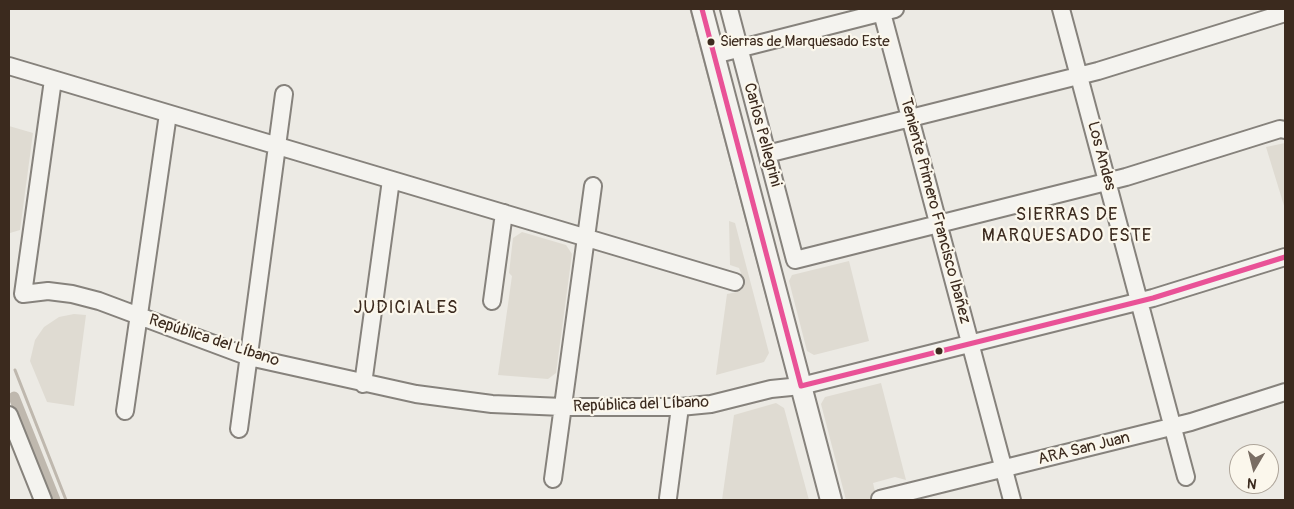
<!DOCTYPE html>
<meta charset="utf-8">
<style>
body{margin:0}
#map{position:relative;width:1294px;height:509px;overflow:hidden;background:#eceae4;font-family:Pangolin,sans-serif}
canvas{display:block}
.frame{position:absolute;inset:0;border:10px solid #3b2a1e;pointer-events:none}
.north{position:absolute;left:1229px;top:444px;width:50px;height:50px;box-sizing:border-box;background:#fbf7ec;border:1px solid #aea59a;border-radius:50%;rotate:188deg;font-size:14px;font-weight:700;line-height:20px;text-align:center;color:#3b2a1e}
.north::after{content:'';display:block;margin:auto;width:18px;height:22px;background:#796d63;clip-path:polygon(50% 0,100% 100%,50% 72%,0 100%)}
</style>
<div id="map">
<canvas width="1294" height="509"></canvas>
<div class="frame"></div>
<div class="north">N</div>
</div>
<script>
const context = document.querySelector('canvas').getContext('2d');
context.lineJoin = 'round';
function fill(path, color) { context.fillStyle = color; context.fill(path, 'evenodd'); }
const toPath = rows => new Path2D(rows.map(r => 'M' + r).join(''));
function stroke(path, color, width, dash) { context.strokeStyle = color; context.lineWidth = width; context.lineCap = dash ? 'butt' : 'round'; context.setLineDash(dash || []); context.stroke(path); }
function drawText(font, color, halo, rows, align = 'center') {
  context.font = font + ' Pangolin,sans-serif'; context.lineWidth = 4.5; context.setLineDash([]); context.textBaseline = 'middle'; context.strokeStyle = halo; context.fillStyle = color; for (const [text, x, y, turn = 0] of rows) {
    context.save(); context.translate(x, y); context.rotate((+turn || 0) * Math.PI / 180); context.textAlign = isNaN(turn) ? turn : align; if (halo) context.strokeText(text, 0, 0); context.fillText(text, 0, 0); context.restore();
  }
}
fill(toPath([
 [9,126,33,133,20,230,10,233],
 [1285,143,1285,209,1266,147],
 [729,221,735,223,769,353,764,362,716,375,727,294,737,292,744,281,739,268,730,265],
 [522,232,566,245,572,254,556,373,548,379,498,375,512,276,509,273,513,238],
 [849,261,869,341,814,355,807,351,789,281,792,275],
 [74,314,86,315,74,406,47,402,30,361,35,340,44,327,59,317],
 [881,383,906,480,895,477,873,483,877,500,846,500,821,404,825,397],
 [776,403,784,408,809,500,722,500,734,415]
]), '#dfdbd2');
stroke(toPath([
 [691,9,783,357],
 [15,370,66,500]
]), '#bfb8ae', 3);
stroke(toPath([
 [14,397,55,500]
]), '#bfb8ae', 11);
const minor = toPath([
 [729,9,795,260,1126,177,1280,129,1285,130],
 [881,9,1012,500],
 [1061,9,1186,477],
 [714,55,895,9],
 [9,66,735,282],
 [53,80,23,294,48,291,72,294,99,301,249,357,416,394,492,404,563,407,680,407,711,404,771,389,801,386,1153,298,1285,257],
 [767,154,1098,71,1285,13],
 [492,301,504,213],
 [363,384,391,180],
 [125,411,168,114],
 [9,415,43,500],
 [239,429,284,94],
 [553,479,593,186],
 [668,498,680,407],
 [880,499,1191,422,1285,392]
]);
const major = toPath([
 [702,9,831,500]
]);
stroke(minor, '#86827c', 20);
stroke(major, '#86827c', 24);
stroke(minor, '#f4f3ef', 16);
stroke(major, '#f4f3ef', 20);
stroke(toPath([
 [702,9,801,386],
 [801,386,1153,298,1285,257]
]), '#e95297', 5);
for (const [x, y, r, color] of [
 [711,42,4.5,"#3b2a1e"],
 [939,351,4.5,"#3b2a1e"]
]) { const dot = new Path2D(); dot.arc(x, y, r, 0, 2 * Math.PI); context.fillStyle = color; context.fill(dot); stroke(dot, '#fbf7ec', 2); }
drawText('15px', '#3b2a1e', '#fbf7ec', [
 ["Sierras de Marquesado Este",720,42]
], 'left');
drawText('16px', '#3b2a1e', '#fbf7ec', [
 ["Carlos Pellegrini",762,135,75],
 ["Los Andes",1101,156,75],
 ["Teniente Primero Francisco Ibañez",935,211,75],
 ["República del Líbano",214,341,18],
 ["República del Líbano",641,405,-2],
 ["ARA San Juan",1084,449,-14]
]);
context.letterSpacing = '1px';
drawText('18px', '#3b2a1e', '#fbf7ec', [
 ["SIERRAS DE",1067,215],
 ["MARQUESADO ESTE",1067,236],
 ["JUDICIALES",406,308]
]);
context.letterSpacing = '0px';
</script>
